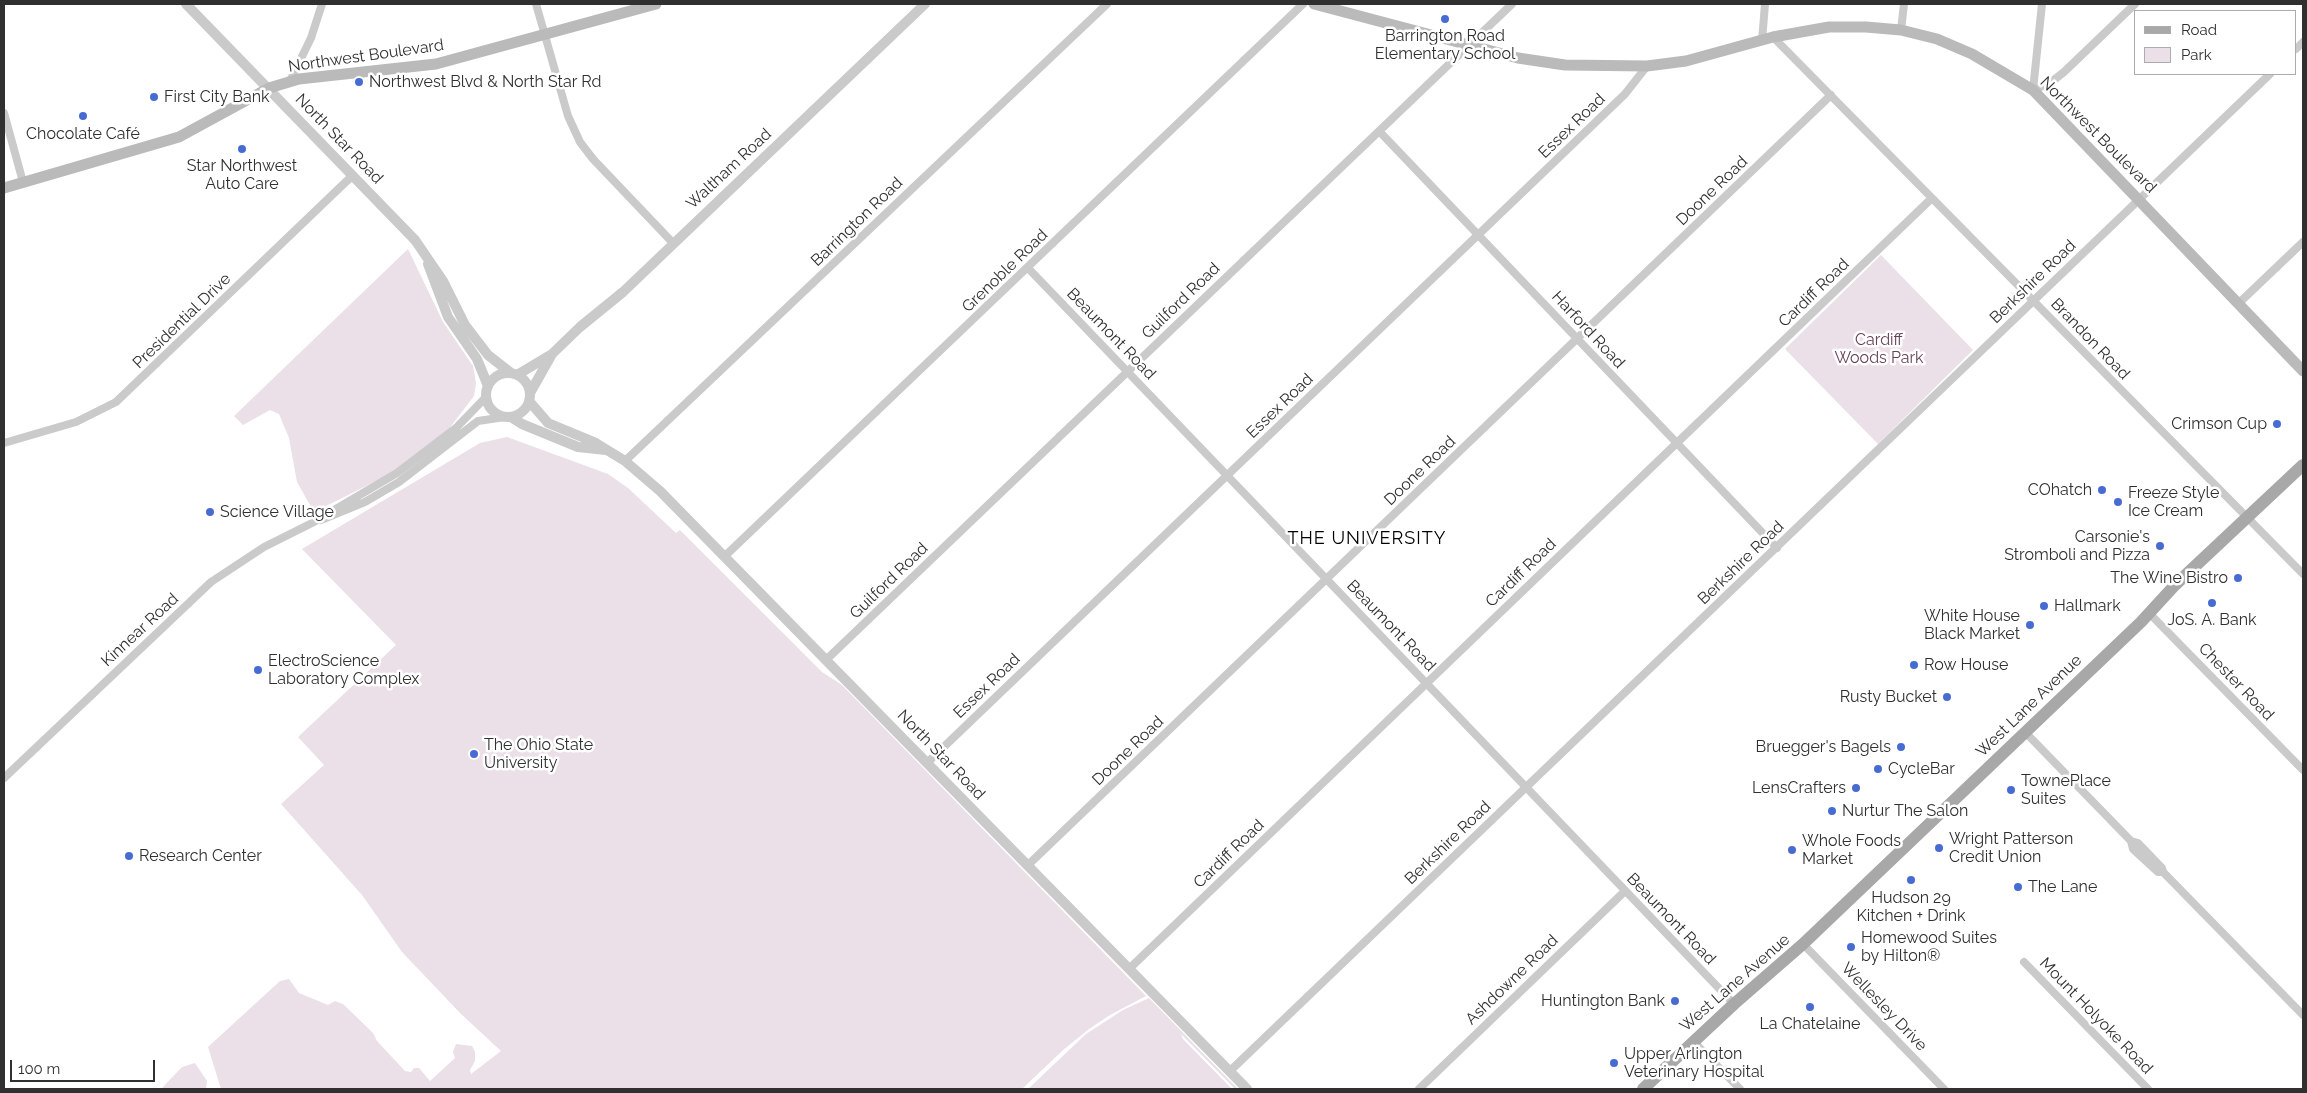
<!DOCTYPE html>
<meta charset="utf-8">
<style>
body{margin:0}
#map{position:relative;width:2307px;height:1093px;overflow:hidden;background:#fff;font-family:Raleway,sans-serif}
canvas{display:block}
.frame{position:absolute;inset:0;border:5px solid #303030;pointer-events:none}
.legend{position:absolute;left:2134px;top:10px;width:162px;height:65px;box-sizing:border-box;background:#fff;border:1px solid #acacac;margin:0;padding:6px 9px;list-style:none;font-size:15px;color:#303030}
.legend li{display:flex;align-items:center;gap:10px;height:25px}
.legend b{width:25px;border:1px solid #acacac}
.scale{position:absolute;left:10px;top:1060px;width:145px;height:22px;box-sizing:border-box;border:2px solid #303030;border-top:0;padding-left:6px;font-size:15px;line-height:18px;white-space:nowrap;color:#303030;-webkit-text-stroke:4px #fff;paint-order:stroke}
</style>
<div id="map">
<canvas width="2307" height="1093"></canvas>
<div class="frame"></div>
<ul class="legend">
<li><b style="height:6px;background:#a8a8a8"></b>Road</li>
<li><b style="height:14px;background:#ebdfe8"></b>Park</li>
</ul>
<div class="scale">100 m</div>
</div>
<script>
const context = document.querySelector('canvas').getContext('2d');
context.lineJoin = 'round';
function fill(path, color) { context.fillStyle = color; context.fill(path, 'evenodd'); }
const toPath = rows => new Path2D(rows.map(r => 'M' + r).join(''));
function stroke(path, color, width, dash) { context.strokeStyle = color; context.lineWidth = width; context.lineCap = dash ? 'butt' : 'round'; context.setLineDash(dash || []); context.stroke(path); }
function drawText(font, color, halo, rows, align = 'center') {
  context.font = font + ' Raleway,sans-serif'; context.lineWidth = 5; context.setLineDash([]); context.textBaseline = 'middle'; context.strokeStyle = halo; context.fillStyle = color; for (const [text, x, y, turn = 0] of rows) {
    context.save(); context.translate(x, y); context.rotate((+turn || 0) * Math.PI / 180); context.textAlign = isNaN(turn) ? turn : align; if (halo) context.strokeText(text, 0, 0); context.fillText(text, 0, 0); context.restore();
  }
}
fill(toPath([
 [408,249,443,322,473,366,476,383,474,396,448,430,413,458,386,476,314,512,297,482,289,438,279,414,270,410,243,425,234,416],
 [1881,255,1973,350,1878,444,1785,349],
 [507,437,608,474,628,488,676,533,680,530,822,672,842,685,1146,996,1110,1015,1089,1029,1062,1051,1022,1089,221,1089,208,1047,280,981,289,979,299,993,328,1005,335,1001,343,1004,373,1033,377,1041,405,1071,411,1072,414,1068,419,1068,430,1081,455,1058,453,1052,456,1044,472,1046,475,1052,475,1061,470,1070,471,1074,501,1051,461,1014,402,952,362,895,281,804,324,765,298,737,396,645,302,549,480,443],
 [1149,998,1238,1089,1235,1089,1181,1034,1183,1039,1232,1089,1028,1089,1086,1034,1123,1010],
 [195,1063,207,1081,206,1089,161,1089,182,1067]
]), '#ebdfe8');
stroke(toPath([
 [536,4,568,116,580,142,593,159,673,243],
 [2042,4,2033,90,2050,83,2064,72,2135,4],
 [1901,30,1904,4],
 [1773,37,2303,574],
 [1762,41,1765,4],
 [2296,49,2303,42],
 [290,81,311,38,322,4],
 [4,113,23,182],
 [1379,131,1777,548],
 [1028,268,1734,1004],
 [2239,303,2303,242],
 [4,443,76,422,116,402,353,175],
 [625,461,1107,4],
 [321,520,365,502,399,482,478,421,505,417],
 [725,556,1303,4],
 [2149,613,2303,770],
 [827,659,1512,4],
 [2025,732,2131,841,2138,843,2162,868,2163,872,2303,1015],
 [927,763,1625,94,1647,66],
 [4,778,211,582,264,547,312,523,397,473,456,428,486,397],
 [2131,841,2133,849,2158,872,2163,872],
 [1027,866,1831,95],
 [1803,944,1944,1089],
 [2024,962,2148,1089],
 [1130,968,1932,198],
 [1693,1041,1740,1089],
 [1230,1071,2270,74],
 [1419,1089,1625,891]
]), '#cacaca', 8);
stroke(toPath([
 [186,4,415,240,443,281,465,325,488,355,511,373],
 [428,264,448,317,477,359,488,386],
 '486 395a22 22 0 1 1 44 0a22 22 0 1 1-44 0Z',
 [517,375,552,354,580,327,623,292,925,4],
 [530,393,552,354],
 [529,401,548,423,594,442,625,461,660,491,1247,1089],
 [511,417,522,424,578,447,606,450]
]), '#cacaca', 10);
stroke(toPath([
 [1314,4,1518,58,1565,65,1647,66,1686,61,1773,37,1829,27,1866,27,1901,30,1937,39,1972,54,2033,90,2303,371],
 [4,188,179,137,269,88,299,79,436,64,656,4]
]), '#bababa', 11);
stroke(toPath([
 [1643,1089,1734,1004,1803,944,2141,622,2175,585,2303,465]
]), '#a8a8a8', 12);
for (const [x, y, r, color] of [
 [1445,19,5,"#476bd1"],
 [359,82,5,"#476bd1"],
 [154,97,5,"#476bd1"],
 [83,116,5,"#476bd1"],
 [242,149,5,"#476bd1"],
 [2277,424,5,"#476bd1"],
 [2102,490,5,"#476bd1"],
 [2118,502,5,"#476bd1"],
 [210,512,5,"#476bd1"],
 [2160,546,5,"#476bd1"],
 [2238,578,5,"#476bd1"],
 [2212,603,5,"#476bd1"],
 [2044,606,5,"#476bd1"],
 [2030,625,5,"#476bd1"],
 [1914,665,5,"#476bd1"],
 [258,670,5,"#476bd1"],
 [1947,697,5,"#476bd1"],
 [1901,747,5,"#476bd1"],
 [474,754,5,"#476bd1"],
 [1878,769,5,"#476bd1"],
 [1856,788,5,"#476bd1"],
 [2011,790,5,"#476bd1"],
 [1832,811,5,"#476bd1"],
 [1939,848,5,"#476bd1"],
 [1792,850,5,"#476bd1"],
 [129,856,5,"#476bd1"],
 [1911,880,5,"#476bd1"],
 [2018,887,5,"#476bd1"],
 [1851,947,5,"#476bd1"],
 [1675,1001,5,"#476bd1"],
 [1810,1007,5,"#476bd1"],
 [1614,1063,5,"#476bd1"]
]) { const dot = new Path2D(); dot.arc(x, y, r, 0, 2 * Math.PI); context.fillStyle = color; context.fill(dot); stroke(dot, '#fff', 2); }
drawText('16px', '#303030', '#fff', [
 ["Barrington Road",1445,36,"center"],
 ["Elementary School",1445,54,"center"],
 ["Northwest Blvd & North Star Rd",369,82],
 ["First City Bank",164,97],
 ["Chocolate Café",83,134,"center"],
 ["Star Northwest",242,166,"center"],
 ["Auto Care",242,184,"center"],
 ["Crimson Cup",2267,424,"right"],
 ["COhatch",2092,490,"right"],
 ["Freeze Style",2128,493],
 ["Ice Cream",2128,511],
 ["Science Village",220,512],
 ["Carsonie's",2150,537,"right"],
 ["Stromboli and Pizza",2150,555,"right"],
 ["The Wine Bistro",2228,578,"right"],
 ["Hallmark",2054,606],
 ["White House",2020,616,"right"],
 ["Black Market",2020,634,"right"],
 ["JoS. A. Bank",2212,620,"center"],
 ["ElectroScience",268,661],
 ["Laboratory Complex",268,679],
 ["Row House",1924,665],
 ["Rusty Bucket",1937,697,"right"],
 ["The Ohio State",484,745],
 ["University",484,763],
 ["Bruegger's Bagels",1891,747,"right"],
 ["CycleBar",1888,769],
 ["TownePlace",2021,781],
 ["Suites",2021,799],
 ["LensCrafters",1846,788,"right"],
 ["Nurtur The Salon",1842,811],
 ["Wright Patterson",1949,839],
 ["Credit Union",1949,857],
 ["Whole Foods",1802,841],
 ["Market",1802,859],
 ["Research Center",139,856],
 ["The Lane",2028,887],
 ["Hudson 29",1911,898,"center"],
 ["Kitchen + Drink",1911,916,"center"],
 ["Homewood Suites",1861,938],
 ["by Hilton®",1861,956],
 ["Huntington Bank",1665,1001,"right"],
 ["La Chatelaine",1810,1024,"center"],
 ["Upper Arlington",1624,1054],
 ["Veterinary Hospital",1624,1072]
], 'left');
drawText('16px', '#303030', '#fff', [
 ["Northwest Boulevard",366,56,-8],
 ["Essex Road",1572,126,-44],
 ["Northwest Boulevard",2098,135,45],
 ["North Star Road",339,139,46],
 ["Waltham Road",729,169,-43],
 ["Doone Road",1712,191,-44],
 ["Barrington Road",857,222,-44],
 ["Grenoble Road",1005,271,-44],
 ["Berkshire Road",2033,282,-44],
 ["Cardiff Road",1814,293,-44],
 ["Guilford Road",1181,301,-44],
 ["Presidential Drive",182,321,-44],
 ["Harford Road",1588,330,47],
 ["Beaumont Road",1111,334,46],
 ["Brandon Road",2090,339,46],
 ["Essex Road",1280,406,-44],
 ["Doone Road",1420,471,-44],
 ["Berkshire Road",1741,563,-44],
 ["Cardiff Road",1521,573,-44],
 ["Guilford Road",889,581,-44],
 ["Beaumont Road",1391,626,46],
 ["Kinnear Road",140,630,-43],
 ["Chester Road",2236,682,46],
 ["Essex Road",987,686,-44],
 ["West Lane Avenue",2029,706,-44],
 ["Doone Road",1128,751,-44],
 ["North Star Road",941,755,46],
 ["Berkshire Road",1448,843,-44],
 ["Cardiff Road",1229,854,-44],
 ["Beaumont Road",1671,919,46],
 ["Ashdowne Road",1512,980,-44],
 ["West Lane Avenue",1735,983,-41],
 ["Wellesley Drive",1884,1007,46],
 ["Mount Holyoke Road",2096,1016,46]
]);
drawText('16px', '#66425a', '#fff', [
 ["Cardiff",1879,340],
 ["Woods Park",1879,358]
]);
context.letterSpacing = '1px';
drawText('18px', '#000', '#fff', [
 ["THE UNIVERSITY",1367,539]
]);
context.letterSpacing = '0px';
</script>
